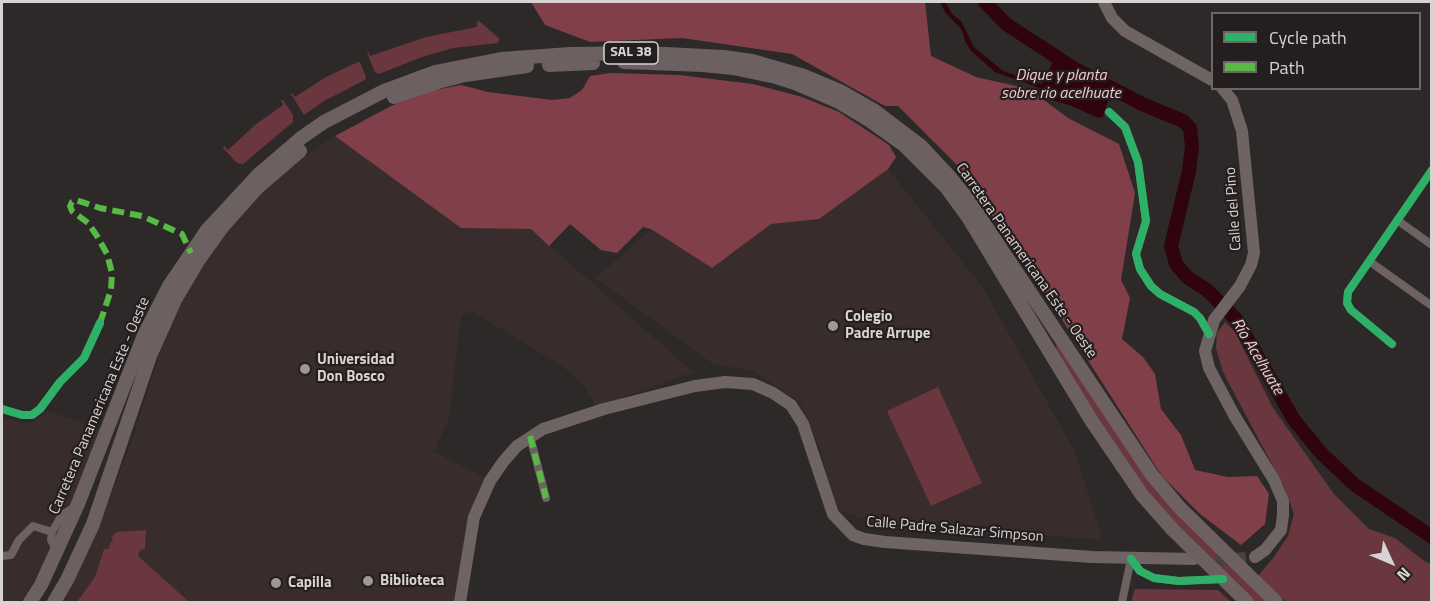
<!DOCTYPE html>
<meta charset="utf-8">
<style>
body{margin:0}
#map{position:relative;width:1433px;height:604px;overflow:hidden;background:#2d2929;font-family:"Titillium Web",sans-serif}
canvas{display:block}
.frame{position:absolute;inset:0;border:3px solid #d8d3d3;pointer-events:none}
.legend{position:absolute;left:1211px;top:12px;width:210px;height:78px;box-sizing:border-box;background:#251e1e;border:2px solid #6d6666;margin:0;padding:8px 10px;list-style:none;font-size:18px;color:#d8d3d3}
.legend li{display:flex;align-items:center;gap:12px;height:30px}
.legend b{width:30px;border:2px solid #6d6666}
.north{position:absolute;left:1361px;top:532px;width:60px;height:60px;-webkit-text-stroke:4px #251e1e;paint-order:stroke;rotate:134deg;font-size:16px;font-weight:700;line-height:24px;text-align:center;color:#d8d3d3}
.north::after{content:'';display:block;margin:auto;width:21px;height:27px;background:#d8d3d3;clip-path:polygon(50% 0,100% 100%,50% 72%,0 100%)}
</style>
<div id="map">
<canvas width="1433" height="604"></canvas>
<div class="frame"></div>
<ul class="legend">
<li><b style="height:8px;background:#2db169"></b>Cycle path</li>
<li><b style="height:8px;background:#58b947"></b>Path</li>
</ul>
<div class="north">N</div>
</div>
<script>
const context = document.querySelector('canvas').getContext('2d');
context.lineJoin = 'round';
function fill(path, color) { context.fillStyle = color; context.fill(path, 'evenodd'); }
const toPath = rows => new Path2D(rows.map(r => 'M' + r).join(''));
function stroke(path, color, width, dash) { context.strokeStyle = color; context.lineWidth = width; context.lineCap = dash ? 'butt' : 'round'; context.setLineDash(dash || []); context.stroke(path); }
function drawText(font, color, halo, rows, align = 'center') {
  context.font = font + ' "Titillium Web",sans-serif'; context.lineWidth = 4.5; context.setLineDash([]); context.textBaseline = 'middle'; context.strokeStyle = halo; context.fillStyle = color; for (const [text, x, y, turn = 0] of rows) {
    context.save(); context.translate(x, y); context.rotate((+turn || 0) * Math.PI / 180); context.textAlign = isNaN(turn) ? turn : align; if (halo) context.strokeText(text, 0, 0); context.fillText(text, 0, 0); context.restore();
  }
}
fill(toPath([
 [335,136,461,228,531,229,693,372,595,407,592,398,582,384,562,366,473,312,464,314,461,317,449,418,434,452,486,478,456,602,63,602,99,526,132,440,166,333,185,295,207,259,245,206,289,167],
 [888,169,983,288,1074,450,1103,540,876,523,835,509,821,451,799,401,753,371,713,364,596,278,651,229,712,268,771,224,819,219],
 [48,411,102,429,49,558,20,602,2,602,2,416,22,423,31,423]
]), '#392c2d');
fill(toPath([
 [479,21,499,38,498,43,453,48,422,57,379,74,375,72,367,53,368,52,370,56,426,37,477,27,477,22],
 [358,62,360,62,366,77,365,80,324,101,304,115,291,94,292,93,295,97,326,77],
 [281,100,283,100,293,115,293,122,243,164,237,163,223,148,224,146,228,150,255,125,283,105],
 [1225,322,1235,332,1273,408,1334,494,1369,529,1395,538,1424,561,1431,564,1431,602,1286,602,1258,576,1274,557,1288,536,1294,514,1284,487,1223,372,1216,348,1217,333],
 [1057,345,1126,444,1268,602,1252,602,1172,524,1123,461,1055,349],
 [938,387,982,483,931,506,887,411],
 [146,530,145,549,140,550,138,556,189,602,77,602,95,577,104,549,108,549,113,538,111,537,117,532],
 [1135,589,1218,590,1231,602,1131,602]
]), '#6b373e');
fill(toPath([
 [531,2,925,2,931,56,976,77,1029,89,1068,118,1119,144,1135,193,1121,280,1130,298,1122,339,1143,357,1155,374,1161,409,1181,435,1195,470,1228,477,1257,476,1269,494,1265,524,1241,545,1200,514,1162,476,1054,307,955,163,898,106,885,106,792,54,682,38,590,42,545,25],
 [610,73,679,75,753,84,802,97,839,112,889,145,896,157,888,169,819,219,771,224,712,268,651,229,643,227,617,253,601,250,570,224,549,246,531,229,461,228,335,136,391,106,431,91,461,85,488,92,552,100,570,98,582,90,590,76]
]), '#814049');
fill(toPath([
 [940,2,945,2,952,14,961,21,974,47,1003,71,1042,84,1054,60,1064,68,1099,86,1109,98,1103,117,1098,118,1072,106,1039,96,1041,90,1039,88,995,72,971,51,965,41,962,30,945,12]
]), '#30040d');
stroke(toPath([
 [985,2,1006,24,1075,69,1144,105,1183,121,1190,128,1192,146,1189,171,1171,246,1176,264,1188,278,1207,290,1236,319,1294,420,1322,454,1355,485,1432,537]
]), '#30040d', 14);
stroke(toPath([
 [1198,559,1221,560,1255,557]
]), '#474242', 12, [12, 6]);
stroke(toPath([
 [1109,112,1125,127,1138,162,1146,221,1136,254,1140,269,1151,286,1160,294,1194,312,1200,318,1209,334],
 [1397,220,1432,245],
 [1369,261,1432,306],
 [1392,344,1351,310,1347,303,1348,292,1432,170],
 [2,409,22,415,32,415,40,409,60,382,84,358,100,323],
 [530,436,546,498],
 [57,551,51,540,52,532,62,515,76,506],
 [2,556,11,555,19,540,33,526,52,532],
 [1131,559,1140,571,1154,578,1179,581,1223,579],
 [1122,602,1131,559]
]), '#6d6162', 8);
stroke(toPath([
 [1104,2,1112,18,1125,31,1212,80],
 [1222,88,1232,100,1242,131,1254,253,1251,265,1240,286,1214,320,1205,351,1209,368,1234,415,1274,480,1283,501,1283,515,1281,530,1265,550,1255,557],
 [460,602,474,517,490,481,503,462,517,446,543,429,604,409,695,386,725,382,753,384,773,393,791,405,803,424,833,514,853,535,864,539,885,542,1092,557,1194,559]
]), '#6f6464', 12);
stroke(toPath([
 [624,62,703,65,733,68,776,77,795,83,837,101,869,120,904,145,946,187,968,217,1091,420,1142,495,1173,530,1247,602],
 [549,65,593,63],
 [394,97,438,82,465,75,527,66],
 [30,602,41,585,78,504,144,335,169,286,207,230,259,174,301,138,324,122,384,91,435,72,501,59,570,54,646,53,724,57,752,61,804,76,842,92,875,111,921,146,948,175,967,198,1152,475,1180,508,1276,602],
 [54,602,67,580,93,524,150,356,175,300,198,261,223,226,257,188,300,151]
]), '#6c6061', 14);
stroke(toPath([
 [100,323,111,290,112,273,107,254,97,236,88,223,72,211,70,206,72,202,76,200,100,208,142,216,182,234,191,253],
 [530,436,546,498]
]), '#58b947', 6, [12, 6]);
stroke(toPath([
 [1109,112,1125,127,1138,162,1146,221,1136,254,1140,269,1151,286,1160,294,1194,312,1200,318,1209,334],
 [1392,344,1351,310,1347,303,1348,292,1432,170],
 [2,409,22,415,32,415,40,409,60,382,84,358,100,323],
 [1131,559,1140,571,1154,578,1179,581,1223,579]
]), '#2db169', 8);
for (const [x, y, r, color] of [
 [833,326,6,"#9c9898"],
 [305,369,6,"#9c9898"],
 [368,581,6,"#9c9898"],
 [276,583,6,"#9c9898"]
]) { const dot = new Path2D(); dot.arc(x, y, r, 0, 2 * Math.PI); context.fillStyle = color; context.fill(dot); stroke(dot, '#251e1e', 2); }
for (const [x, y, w] of [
 [631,53,54]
]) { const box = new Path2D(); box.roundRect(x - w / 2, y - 11, w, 22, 4.5); context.fillStyle = '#251e1e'; context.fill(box); stroke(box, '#d8d3d3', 1.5); }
drawText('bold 14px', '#d8d3d3', null, [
 ["SAL 38",631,53]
]);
drawText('15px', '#d8d3d3', '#251e1e', [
 ["Calle del Pino",1234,209,-94],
 ["Carretera Panamericana Este - Oeste",1026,261,55],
 ["Carretera Panamericana Este - Oeste",100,406,-67],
 ["Calle Padre Salazar Simpson",955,530,5]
]);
drawText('bold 15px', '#d8d3d3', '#251e1e', [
 ["Colegio",845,317],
 ["Padre Arrupe",845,334],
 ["Universidad",317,360],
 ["Don Bosco",317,377],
 ["Biblioteca",380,581],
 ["Capilla",288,583]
], 'left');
drawText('italic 16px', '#f7c9cd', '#251e1e', [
 ["Dique y planta",1061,76],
 ["sobre rio acelhuate",1061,94],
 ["Río Acelhuate",1257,357,59]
]);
</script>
